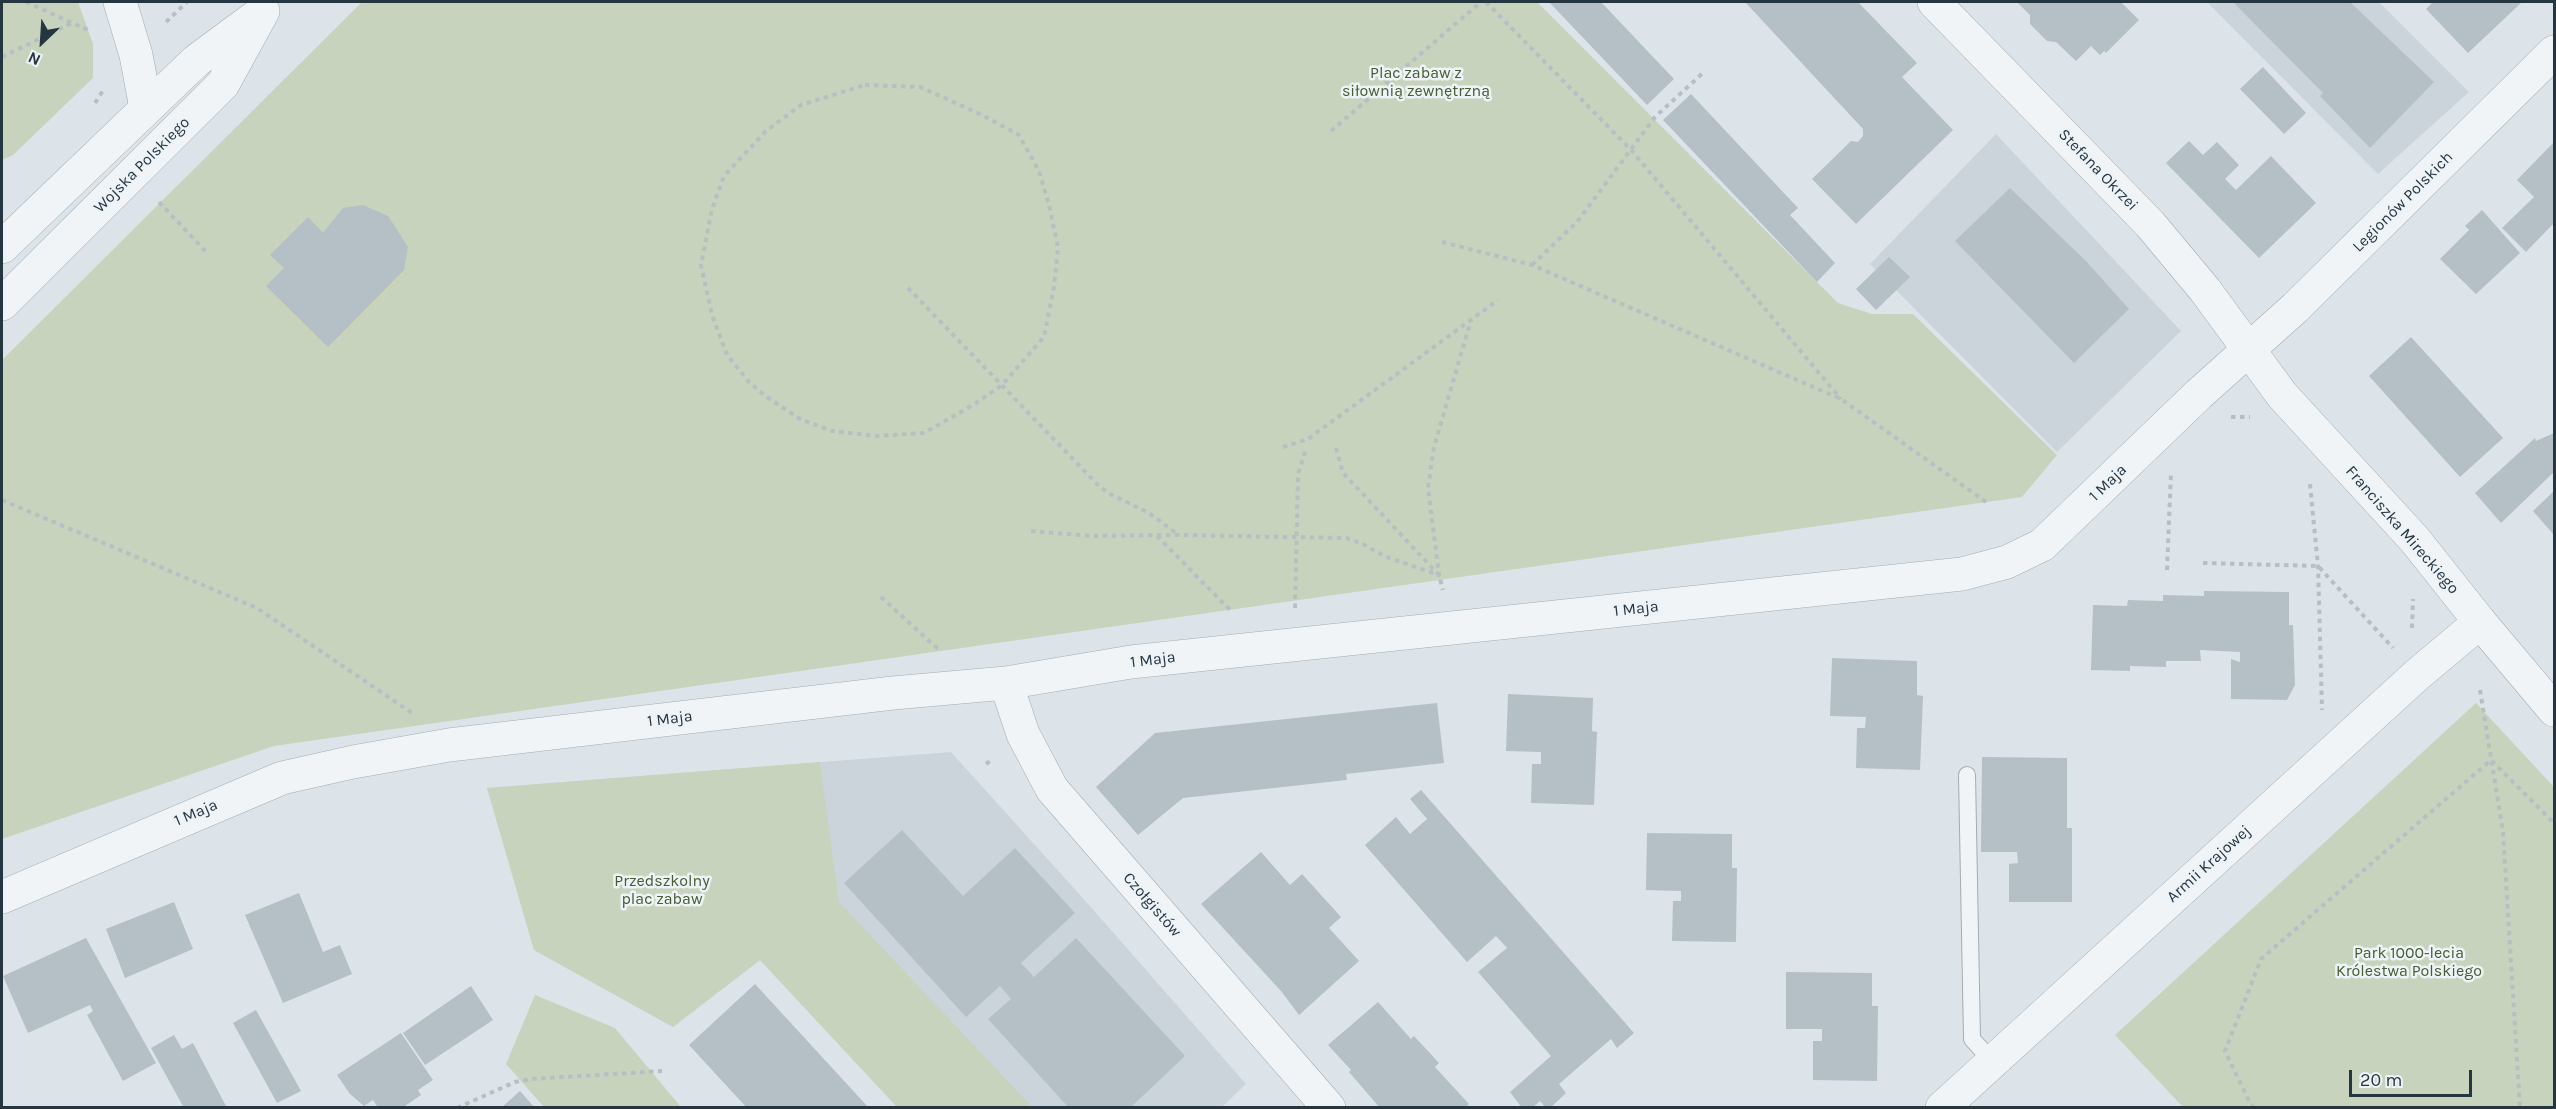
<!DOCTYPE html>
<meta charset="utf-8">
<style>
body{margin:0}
#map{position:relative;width:2556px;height:1109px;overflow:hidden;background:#dde4e9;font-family:Karla,sans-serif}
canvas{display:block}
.frame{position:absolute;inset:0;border:3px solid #253641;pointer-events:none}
.north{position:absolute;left:12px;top:12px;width:60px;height:60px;-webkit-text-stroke:4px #edf3f6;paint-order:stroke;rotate:205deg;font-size:16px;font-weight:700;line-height:24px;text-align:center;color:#253641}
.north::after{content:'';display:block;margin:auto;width:21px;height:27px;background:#253641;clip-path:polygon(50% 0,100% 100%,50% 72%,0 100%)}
.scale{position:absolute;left:2349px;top:1070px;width:123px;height:27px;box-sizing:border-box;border:3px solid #253641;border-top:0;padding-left:8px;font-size:18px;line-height:21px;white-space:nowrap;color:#253641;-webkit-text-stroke:4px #edf3f6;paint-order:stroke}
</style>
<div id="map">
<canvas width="2556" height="1109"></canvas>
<div class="frame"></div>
<div class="north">N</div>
<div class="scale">20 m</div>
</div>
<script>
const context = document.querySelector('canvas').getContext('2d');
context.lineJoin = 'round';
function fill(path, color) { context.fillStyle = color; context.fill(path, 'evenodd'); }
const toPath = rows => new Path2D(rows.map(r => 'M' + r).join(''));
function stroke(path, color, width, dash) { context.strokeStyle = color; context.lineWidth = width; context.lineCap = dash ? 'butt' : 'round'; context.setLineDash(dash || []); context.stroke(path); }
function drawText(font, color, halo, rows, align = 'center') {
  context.font = font + ' Karla,sans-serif'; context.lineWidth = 5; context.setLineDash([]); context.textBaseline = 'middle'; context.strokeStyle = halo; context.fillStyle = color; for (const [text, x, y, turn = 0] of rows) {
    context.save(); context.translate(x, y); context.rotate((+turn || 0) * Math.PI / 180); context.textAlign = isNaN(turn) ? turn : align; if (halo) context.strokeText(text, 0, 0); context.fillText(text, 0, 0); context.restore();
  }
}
fill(toPath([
 [2207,2,2379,2,2469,92,2378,174],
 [1996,134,2181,331,2057,452,1870,264],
 [951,752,1090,906,1246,1084,1222,1107,897,1107,760,960,673,1027,534,950,487,788]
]), '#cbd4db');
fill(toPath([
 [2,2,78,2,93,44,93,78,13,155,2,160],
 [362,2,1537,2,1838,303,1872,314,1913,314,2057,455,2022,497,274,746,2,839,2,360],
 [2476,703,2554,787,2554,1107,2183,1107,2115,1035],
 [820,762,839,902,1032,1107,897,1107,760,960,673,1027,534,950,487,788],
 [535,995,615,1028,681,1107,544,1107,506,1064]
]), '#c8d3bd');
fill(toPath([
 [1549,2,1601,2,1674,79,1647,105],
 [1745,2,1858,2,1917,63,1902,77,1953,130,1856,224,1812,179,1851,141,1858,142,1863,136,1863,129],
 [2017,2,2121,2,2139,20,2106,53,2104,51,2100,55,2091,46,2076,61,2056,42,2047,41,2030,24,2030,15],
 [2233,2,2350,2,2434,82,2370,148,2320,96,2323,93],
 [2433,2,2522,2,2468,53,2426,9],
 [2263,67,2306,113,2284,134,2240,89],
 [1691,94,1798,208,1790,215,1835,263,1817,282,1663,120],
 [2189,141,2203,155,2217,142,2239,165,2225,179,2236,190,2271,156,2316,203,2259,258,2166,163],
 [2554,142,2554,223,2526,252,2502,228,2534,197,2517,180],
 [2010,188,2086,261,2129,309,2074,363,1955,241],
 [363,205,388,216,408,247,404,270,328,347,266,286,284,268,270,255,308,217,323,233,343,208],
 [2482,210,2520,253,2476,294,2440,259,2469,230,2465,226],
 [1889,257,1910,277,1876,310,1856,289],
 [2411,337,2503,438,2460,477,2369,376],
 [2554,433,2554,472,2501,523,2475,493,2535,438,2536,441],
 [2554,491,2554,535,2533,511],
 [2204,591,2289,592,2289,625,2293,625,2295,685,2287,700,2231,699,2231,659,2240,662,2240,652,2200,650,2201,661,2166,661,2166,667,2130,666,2130,671,2091,670,2093,605,2127,606,2128,600,2163,601,2163,595,2204,596],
 [1832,658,1917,661,1917,695,1923,696,1920,770,1856,768,1857,728,1865,728,1866,717,1830,716],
 [1508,694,1593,698,1592,731,1597,732,1594,805,1531,803,1532,764,1541,764,1541,752,1506,751],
 [1437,703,1444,763,1346,774,1347,780,1183,798,1138,835,1096,787,1155,733],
 [1982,757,2067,758,2067,828,2072,828,2072,902,2009,902,2009,864,2018,863,2017,852,1981,852],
 [1421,790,1634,1033,1617,1048,1611,1039,1559,1084,1566,1093,1550,1108,1546,1108,1540,1101,1532,1108,1522,1108,1510,1092,1551,1056,1478,972,1507,948,1496,936,1467,962,1365,845,1396,817,1410,834,1427,819,1410,799],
 [902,830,963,896,1015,848,1075,913,1021,963,1034,977,1076,938,1185,1056,1130,1108,1069,1108,988,1019,1011,999,1000,986,966,1017,844,883],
 [1647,833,1732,834,1732,868,1737,868,1736,942,1672,941,1673,901,1681,901,1681,891,1646,890],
 [1261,852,1290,885,1302,874,1341,917,1329,928,1359,961,1299,1015,1281,991,1201,904],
 [299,893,323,952,340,945,352,974,283,1003,245,915],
 [174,902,193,949,125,978,106,929],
 [86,938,156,1063,123,1081,87,1015,93,1011,90,1005,28,1033,3,976],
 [1786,972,1872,973,1872,1006,1878,1006,1877,1081,1813,1080,1813,1041,1822,1041,1822,1029,1786,1029],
 [755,984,869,1108,747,1108,689,1045],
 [471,986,493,1020,425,1065,403,1033],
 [1378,1002,1411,1039,1414,1036,1439,1063,1435,1067,1469,1104,1465,1108,1380,1108,1349,1072,1351,1070,1328,1045],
 [256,1010,301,1091,277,1103,233,1023],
 [401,1033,433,1080,418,1090,421,1095,402,1108,378,1108,373,1100,364,1106,350,1094,337,1075],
 [174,1035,182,1049,193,1043,227,1108,184,1108,151,1048],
 [520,1091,535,1108,501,1108]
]), '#b4bfc6');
const service = toPath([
 [1967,775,1972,1039,1992,1061]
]);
const minor = toPath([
 [120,2,136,55,146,108],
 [1006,683,1023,734,1052,789,1329,1108],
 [2,897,282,778,353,762,449,745,893,693,1006,683,1131,662,1962,574,2007,562,2042,545,2199,394,2295,308,2554,52],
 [1942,1108,2418,674,2480,622]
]);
const tertiary = toPath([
 [1934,2,2150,224,2205,290,2282,395,2415,540,2480,622,2554,710],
 [2,247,196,61,254,18],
 [2,304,223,84,263,11]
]);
stroke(service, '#a2acb3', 18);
stroke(minor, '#a2acb3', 34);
stroke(tertiary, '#a2acb3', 34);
stroke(toPath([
 [26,2,88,30],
 [1486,2,1631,150,1841,399],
 [166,22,187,2],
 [2,57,74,22],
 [865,85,920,87,982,115,1019,135,1039,171,1049,205,1058,247,1054,287,1044,337,1002,385,973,405,924,433,877,436,832,431,800,419,767,397,749,382,727,355,712,315,701,265,712,209,724,176,766,131,801,105,865,85],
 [95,103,104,89],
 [1331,131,1481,2],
 [159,202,208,254],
 [1442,242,1532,265,1841,399,1989,504],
 [1532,265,1577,222,1655,117,1704,72],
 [908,288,1097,484,1108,493,1149,513,1177,534],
 [2231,417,2250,417],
 [1283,447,1308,439,1498,300],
 [1336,448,1343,473,1439,575,1443,590],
 [2310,484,2318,566,2322,710],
 [2,500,257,608,412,713],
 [1031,531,1091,536,1178,535,1346,538,1363,544,1384,556,1439,575,1428,488,1434,447,1471,320],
 [1157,536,1232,612],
 [2203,563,2318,566,2393,648],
 [2167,570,2171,473],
 [881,597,940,651],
 [1295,608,1298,474,1306,449],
 [2412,628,2413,599],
 [2480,690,2503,832,2520,1108],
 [986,764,993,759],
 [457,1108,515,1082,531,1079,662,1071],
 [2254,1108,2249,1101,2225,1051,2261,959,2491,760,2554,823]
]), '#b7bfc3', 4, [4.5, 4.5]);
stroke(service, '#f0f4f6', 16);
stroke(minor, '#f0f4f6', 33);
stroke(tertiary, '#f0f4f6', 33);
drawText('16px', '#445e31', '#edf3f6', [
 ["Plac zabaw z",1416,73],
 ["siłownią zewnętrzną",1416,91],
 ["Przedszkolny",662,881],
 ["plac zabaw",662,899],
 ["Park 1000-lecia",2409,953],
 ["Królestwa Polskiego",2409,971]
]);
drawText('16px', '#253641', '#edf3f6', [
 ["Wojska Polskiego",142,165,-45],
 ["Stefana Okrzei",2098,170,46],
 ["Legionów Polskich",2403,202,-45],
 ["1 Maja",2108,483,-44],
 ["Franciszka Mireckiego",2402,530,49],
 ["1 Maja",1636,609,-6],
 ["1 Maja",1153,660,-7],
 ["1 Maja",670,719,-7],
 ["1 Maja",196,813,-23],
 ["Armii Krajowej",2209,864,-42],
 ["Czołgistów",1152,905,49]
]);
</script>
